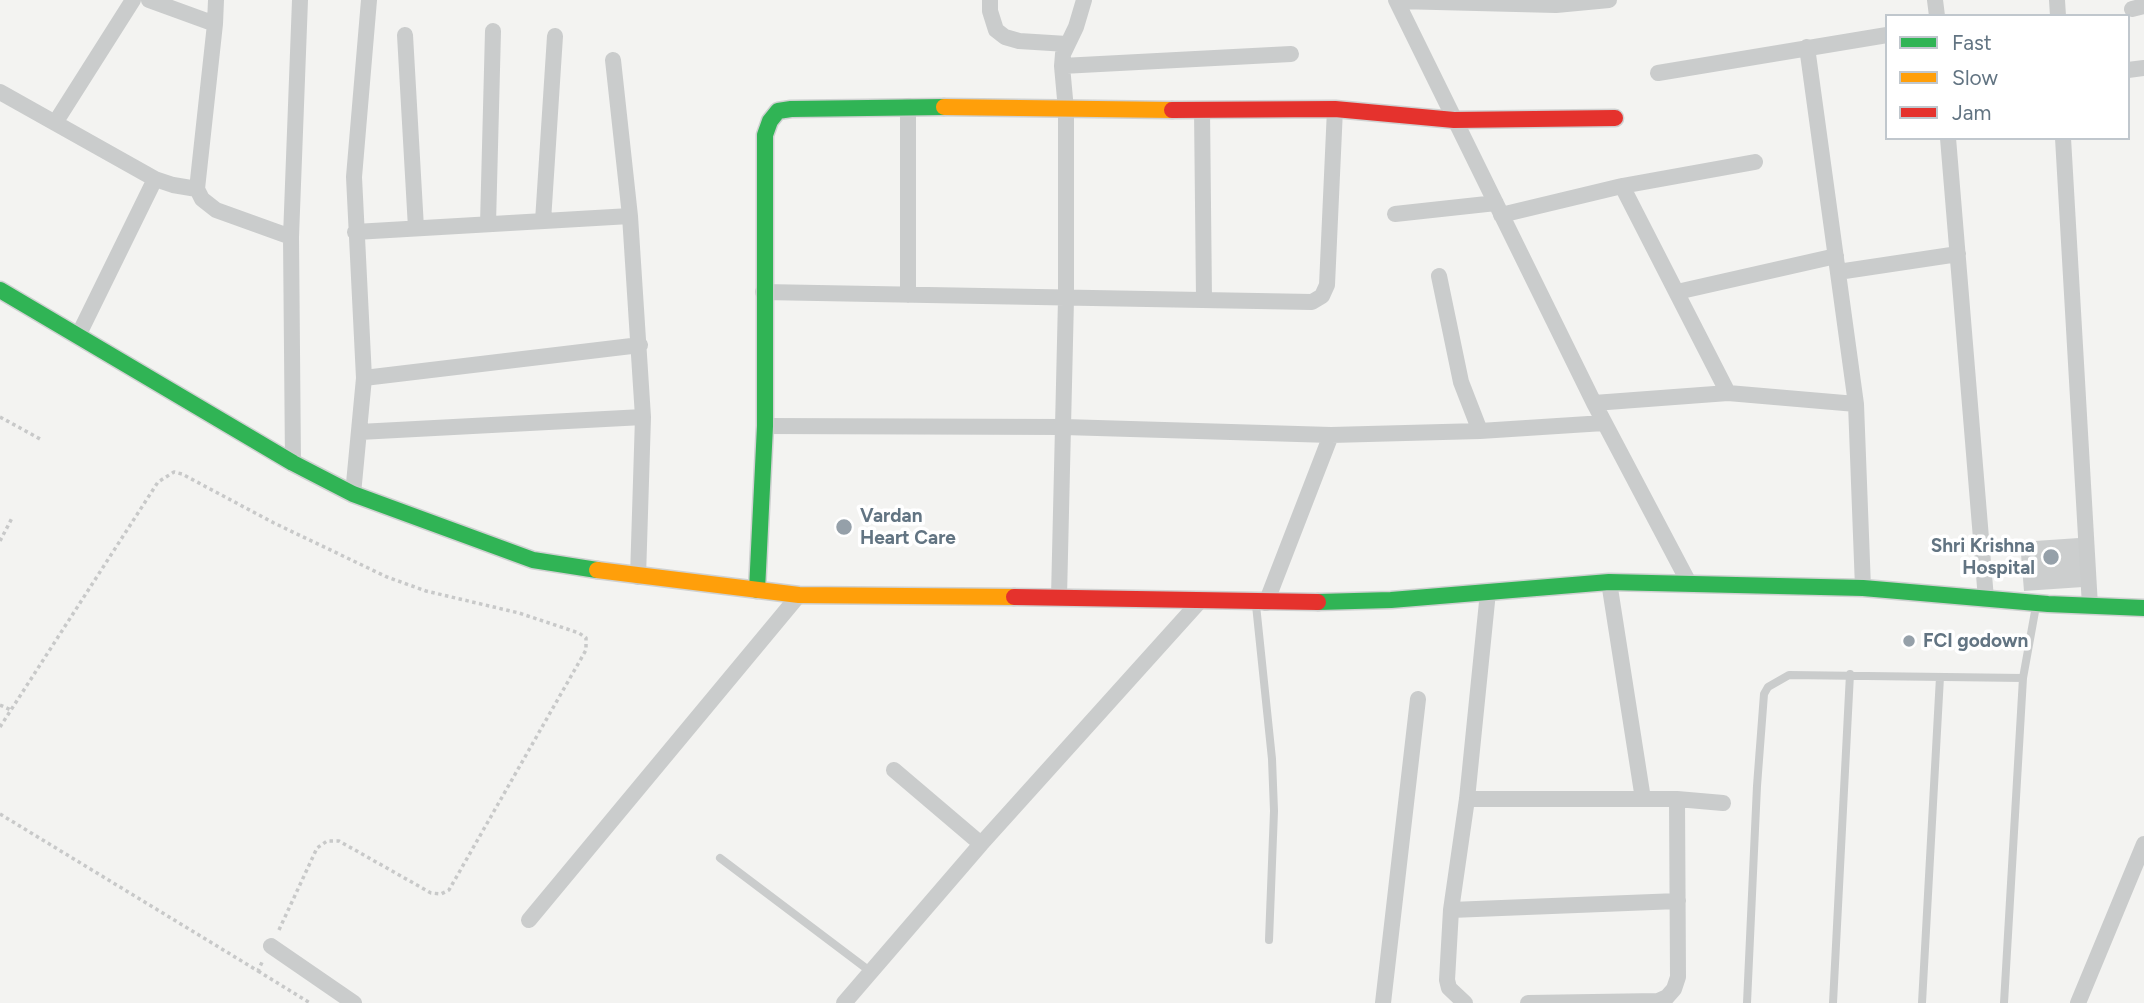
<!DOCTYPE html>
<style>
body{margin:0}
#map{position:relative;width:2144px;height:1003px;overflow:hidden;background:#f3f3f1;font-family:Figtree,sans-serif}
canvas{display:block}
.legend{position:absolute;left:1885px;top:14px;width:245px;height:126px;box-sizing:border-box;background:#fff;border:2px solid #c0c7cd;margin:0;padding:9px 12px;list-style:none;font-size:21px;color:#627482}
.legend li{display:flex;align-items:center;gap:14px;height:35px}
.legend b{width:35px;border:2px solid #c0c7cd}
</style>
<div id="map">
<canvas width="2144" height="1003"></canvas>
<ul class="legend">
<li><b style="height:9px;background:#30b455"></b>Fast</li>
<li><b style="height:9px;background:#ff9f0a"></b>Slow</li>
<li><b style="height:9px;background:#e5322d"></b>Jam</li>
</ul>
</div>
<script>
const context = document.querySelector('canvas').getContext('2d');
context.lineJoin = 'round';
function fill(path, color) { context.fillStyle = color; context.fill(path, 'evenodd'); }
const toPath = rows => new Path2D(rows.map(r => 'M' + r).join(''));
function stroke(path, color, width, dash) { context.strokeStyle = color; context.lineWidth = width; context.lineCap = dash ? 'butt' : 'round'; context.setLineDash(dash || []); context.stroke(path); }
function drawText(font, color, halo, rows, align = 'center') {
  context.font = font + ' Figtree,sans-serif'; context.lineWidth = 7; context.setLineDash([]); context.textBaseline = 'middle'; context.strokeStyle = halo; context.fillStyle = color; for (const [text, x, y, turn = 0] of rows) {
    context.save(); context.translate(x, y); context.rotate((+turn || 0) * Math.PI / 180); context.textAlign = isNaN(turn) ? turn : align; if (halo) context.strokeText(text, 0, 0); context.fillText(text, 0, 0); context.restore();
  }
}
fill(toPath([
 [2079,538,2083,587,2024,591,2020,542]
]), '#cccece');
const fast = toPath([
 [0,290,293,463,353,494,533,560,597,570],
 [757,590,765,426,765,135,770,121,778,111,791,109,944,107],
 [1318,602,1391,600,1609,582,1863,588,2048,604,2144,608]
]);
const slow = toPath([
 [944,107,1172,110],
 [597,570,799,595,1014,597]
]);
const jam = toPath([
 [1172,110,1335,109,1454,120,1615,118],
 [1014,597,1318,602]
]);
stroke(fast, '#cfd1d1', 19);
stroke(slow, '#cfd1d1', 19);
stroke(jam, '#cfd1d1', 19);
stroke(toPath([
 [0,417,42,440],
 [0,541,12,518],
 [0,705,11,710],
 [0,727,158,482,174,472,182,474,274,523,387,577,426,591,519,613,579,633,586,638,586,650,449,890,441,894,431,893,339,841,327,841,317,848,278,932],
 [0,814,258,971,263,960],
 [258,971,310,1003]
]), '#c8c9c9', 3.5, [3.5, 3.5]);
stroke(toPath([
 [1256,605,1272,759,1274,811,1269,940],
 [720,858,871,972],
 [1747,1003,1757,786,1764,694,1768,687,1789,675,2023,678],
 [1833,1003,1850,674],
 [1922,1003,1940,677],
 [2004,1003,2023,678,2036,606]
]), '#cacccc', 8);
stroke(toPath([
 [149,0,215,24,197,189],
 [990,0,990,11,996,30,1005,37,1019,41,1067,44],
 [1396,0,1594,403,1689,583],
 [1935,0,1937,16],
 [2057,0,2058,16],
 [1397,1,1556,5,1609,0],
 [2132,9,2144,6],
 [215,24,216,0],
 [405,35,416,228],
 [1807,47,1856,404,1863,588],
 [613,60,630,216,643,417,638,577],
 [1062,66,1291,54],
 [2128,70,2144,68],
 [1658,73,1887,35],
 [0,92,155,179,173,185,197,189,202,199,216,210,291,237],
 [1202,110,1204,299],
 [55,123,133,0],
 [1948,138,1986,599],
 [2063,138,2090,606],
 [1622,186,1728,393],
 [1395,214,1496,203],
 [1501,215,1622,186,1755,162],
 [543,221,555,36],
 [488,224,493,31],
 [355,232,630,216],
 [1838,272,1958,254],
 [1439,276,1461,382,1480,431],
 [763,292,1312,302,1322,296,1327,285,1335,109],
 [1677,292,1836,256],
 [908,295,908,106],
 [78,336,155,179],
 [364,378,640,345],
 [1594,403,1728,393,1856,404],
 [765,426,1064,427,1331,435,1480,431,1604,423],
 [359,432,643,417],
 [293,463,291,237,300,0],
 [353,494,364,378,354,177,369,0],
 [1609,582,1643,799],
 [1059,597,1066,299,1066,110,1062,66,1063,54,1076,27,1084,0],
 [1266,603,1331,435],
 [894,770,981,844],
 [1467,799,1677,799,1723,803],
 [1451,910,1678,901],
 [529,920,799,595],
 [271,946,354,1003],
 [844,1003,981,844,1200,601],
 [1383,1003,1418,699],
 [1465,1003,1449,988,1447,980,1451,910,1467,799,1488,592],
 [1528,1003,1658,1001,1667,997,1674,989,1678,977,1677,799],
 [2078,1003,2144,844]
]), '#cacccc', 16);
stroke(fast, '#30b455', 16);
stroke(slow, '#ff9f0a', 16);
stroke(jam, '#e5322d', 16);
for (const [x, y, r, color] of [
 [844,527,9,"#95a0a9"],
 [2051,557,9,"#95a0a9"],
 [1909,641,7,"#95a0a9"]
]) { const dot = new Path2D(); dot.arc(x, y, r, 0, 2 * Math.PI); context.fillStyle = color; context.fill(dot); stroke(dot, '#fff', 2.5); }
drawText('bold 19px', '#627482', '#fff', [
 ["Vardan",860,516],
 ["Heart Care",860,538],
 ["Shri Krishna",2035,546,"right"],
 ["Hospital",2035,568,"right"],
 ["FCI godown",1923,641]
], 'left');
</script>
